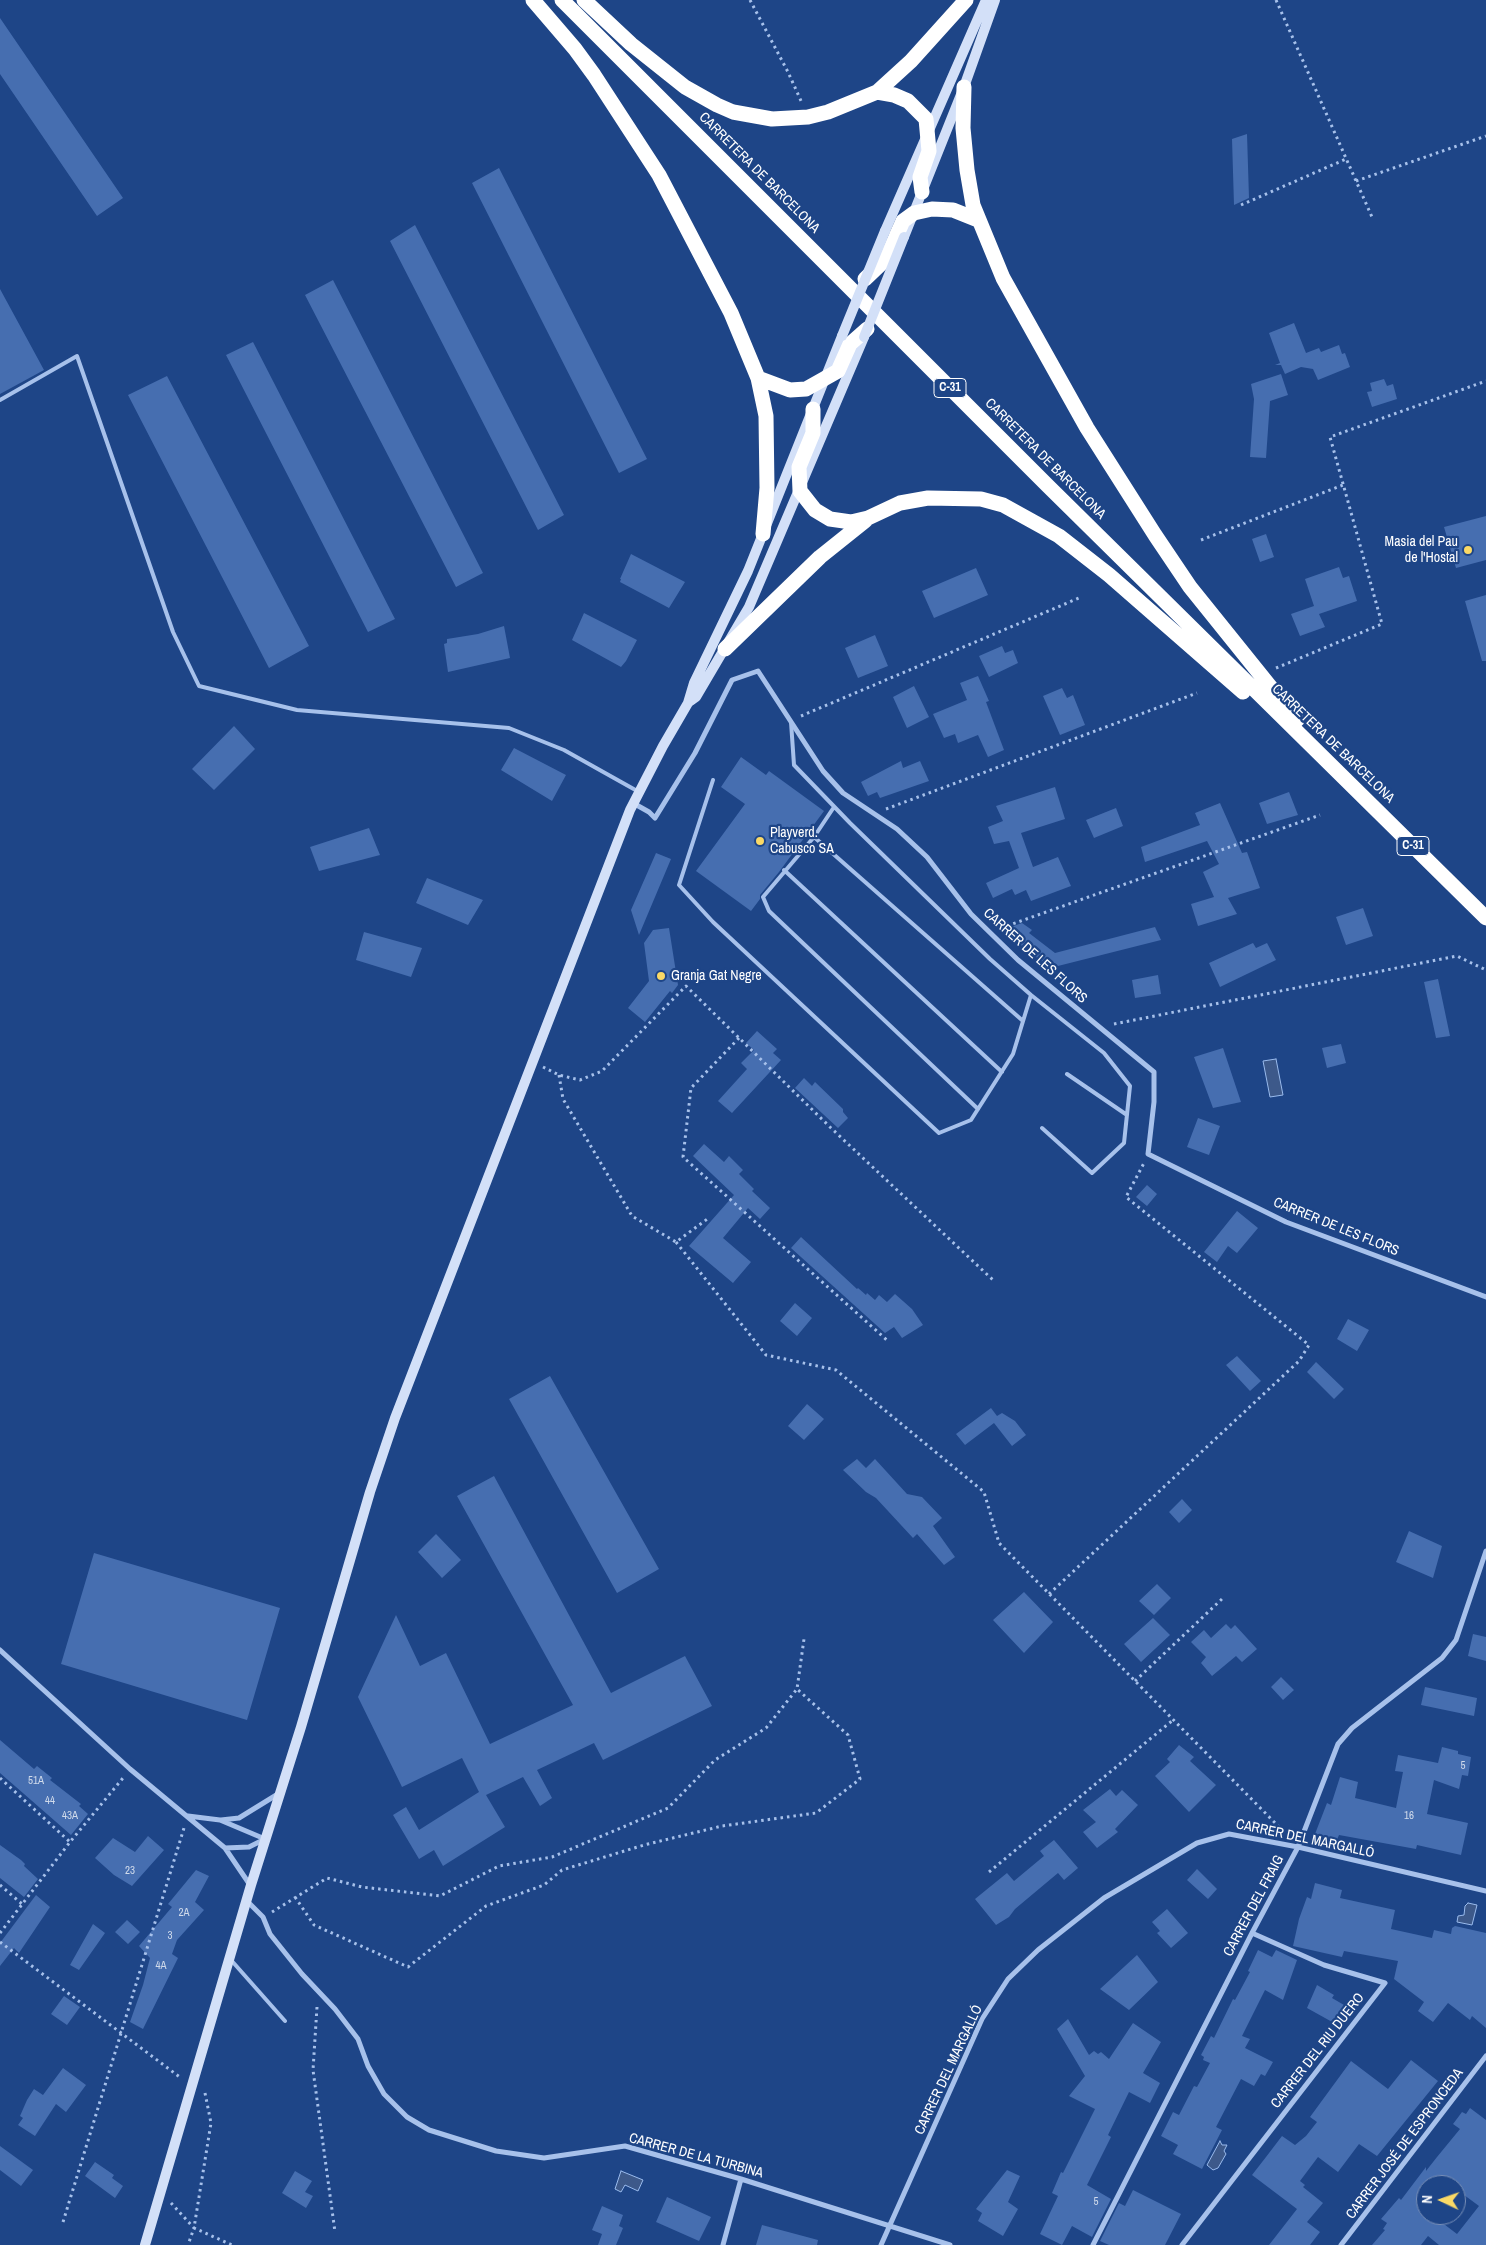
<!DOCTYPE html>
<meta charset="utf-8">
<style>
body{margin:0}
#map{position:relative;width:1486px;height:2245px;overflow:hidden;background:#1e4587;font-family:"Archivo Narrow",sans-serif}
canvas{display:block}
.north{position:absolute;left:1416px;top:2175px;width:50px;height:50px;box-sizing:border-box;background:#1e4587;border:1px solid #788fb7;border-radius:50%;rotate:273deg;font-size:14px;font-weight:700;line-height:20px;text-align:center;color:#fff}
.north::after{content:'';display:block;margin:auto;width:18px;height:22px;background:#fad966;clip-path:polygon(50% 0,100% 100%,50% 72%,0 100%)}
</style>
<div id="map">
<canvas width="1486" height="2245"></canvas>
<div class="north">N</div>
</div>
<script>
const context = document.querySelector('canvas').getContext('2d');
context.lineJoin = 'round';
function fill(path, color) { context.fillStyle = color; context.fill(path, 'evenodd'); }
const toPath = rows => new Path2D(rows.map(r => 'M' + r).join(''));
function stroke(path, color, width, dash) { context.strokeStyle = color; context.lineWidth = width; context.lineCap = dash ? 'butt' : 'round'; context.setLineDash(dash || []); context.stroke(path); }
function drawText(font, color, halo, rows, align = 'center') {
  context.font = font + ' "Archivo Narrow",sans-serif'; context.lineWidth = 4.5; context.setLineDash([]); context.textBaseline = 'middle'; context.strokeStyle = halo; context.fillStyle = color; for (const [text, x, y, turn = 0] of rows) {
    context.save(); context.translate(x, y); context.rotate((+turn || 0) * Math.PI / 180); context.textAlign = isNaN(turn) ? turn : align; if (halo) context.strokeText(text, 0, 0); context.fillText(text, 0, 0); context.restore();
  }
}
const water = toPath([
 [1276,1059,1283,1095,1270,1097,1263,1061,1276,1059],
 [1468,1903,1477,1905,1472,1925,1457,1922,1458,1916,1464,1915,1465,1906,1468,1903],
 [1220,2141,1222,2145,1227,2145,1224,2151,1226,2154,1218,2168,1213,2170,1207,2165,1220,2141],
 [621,2171,643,2180,638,2191,625,2185,621,2192,615,2189,621,2171]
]);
fill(water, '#3d598a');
stroke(water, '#9abbed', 1);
fill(toPath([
 [0,18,123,198,97,216,0,74],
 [1247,134,1249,198,1234,205,1232,139],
 [499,168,647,459,619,473,472,183],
 [415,225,564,515,538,530,390,241],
 [333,280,483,573,456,587,305,295],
 [0,289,44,370,0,394],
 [1294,323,1306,353,1319,348,1321,352,1339,345,1342,354,1345,353,1350,367,1318,380,1313,369,1301,367,1285,374,1281,365,1275,365,1280,363,1269,333],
 [253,342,395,619,368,632,226,355],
 [1281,374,1288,395,1270,401,1266,458,1250,457,1254,399,1251,384],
 [167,376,309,646,269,668,128,395],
 [1384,379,1387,386,1393,384,1397,399,1372,407,1367,392,1372,391,1370,383],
 [1486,516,1486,560,1456,568,1444,527],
 [1266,534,1274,557,1260,562,1252,539],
 [631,554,685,582,669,608,620,582,621,579,620,579],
 [1339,567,1343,578,1349,576,1357,601,1319,614,1325,627,1300,636,1291,614,1314,606,1305,579],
 [976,568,988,595,934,618,922,591],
 [1486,595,1486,661,1482,661,1465,601],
 [584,613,637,640,626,661,621,667,572,640],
 [504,626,510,658,448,672,444,644,447,643,447,639,478,634],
 [875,635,888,666,858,678,845,648],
 [1002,646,1005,653,1013,650,1018,663,989,677,979,656],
 [978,676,989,701,986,702,1004,750,988,757,978,735,958,743,955,734,944,738,933,714,967,700,960,683],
 [914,686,929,717,907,728,893,697],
 [1062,688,1067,698,1073,695,1085,725,1060,735,1043,696],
 [234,726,255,749,214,790,192,769],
 [514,748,566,775,552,801,501,770],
 [741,757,766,775,769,771,824,811,779,872,760,895,760,899,751,911,696,871,745,804,721,787],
 [901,761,903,768,920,761,929,781,880,798,877,792,868,796,861,782],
 [1055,787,1065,819,1021,833,1033,867,1058,857,1071,886,1031,901,1026,890,1015,895,1012,889,993,898,986,883,1019,868,1009,841,994,844,988,827,1003,821,996,806],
 [1289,792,1298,815,1267,824,1259,803],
 [1220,803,1242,853,1247,852,1260,888,1228,898,1237,914,1198,926,1191,904,1214,897,1203,872,1219,864,1207,841,1145,862,1141,847,1200,825,1195,813],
 [1116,808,1123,826,1094,838,1086,820],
 [369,828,380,855,319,871,310,847],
 [656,853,671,859,639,935,631,910],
 [427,878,483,900,468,925,416,903],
 [1363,908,1373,936,1346,945,1336,917],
 [1022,923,1032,930,1029,933,1055,953,1155,927,1161,940,1050,968,1002,930],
 [669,928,678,985,672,993,670,991,645,1022,628,1008,649,981,644,943,653,930],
 [364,932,422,948,411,977,356,960],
 [1253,943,1256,948,1267,943,1276,960,1220,987,1209,963],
 [1158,975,1161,994,1135,998,1132,980],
 [1438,979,1450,1036,1436,1038,1424,982],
 [757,1031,777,1049,773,1053,781,1060,732,1113,718,1101,747,1069,741,1063,754,1050,746,1043],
 [1341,1044,1346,1063,1327,1068,1322,1048],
 [1223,1048,1241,1102,1213,1108,1194,1057],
 [804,1078,812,1086,815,1082,843,1109,843,1112,848,1118,838,1128,795,1088],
 [1198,1118,1220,1126,1209,1155,1187,1147],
 [704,1144,724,1162,729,1156,743,1170,739,1174,754,1189,752,1191,770,1208,760,1219,748,1208,723,1238,751,1262,733,1283,689,1246,734,1195,693,1156],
 [1147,1185,1157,1194,1147,1206,1136,1197],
 [1237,1211,1258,1228,1237,1253,1228,1246,1217,1262,1204,1252],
 [801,1237,857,1289,858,1288,866,1295,867,1293,875,1300,879,1295,887,1302,895,1294,912,1309,923,1325,902,1338,894,1327,885,1333,791,1248],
 [795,1303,812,1318,797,1336,780,1321],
 [1348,1319,1369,1330,1357,1351,1337,1339],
 [1237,1356,1261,1381,1250,1391,1226,1365],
 [1316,1362,1344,1389,1334,1399,1307,1372],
 [550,1376,659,1569,617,1593,509,1399],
 [807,1404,824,1419,804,1440,788,1426],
 [991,1408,997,1416,1002,1413,1015,1421,1026,1435,1012,1446,994,1423,965,1445,956,1434],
 [857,1459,866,1468,875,1459,907,1494,922,1497,942,1518,933,1526,955,1557,944,1565,917,1534,913,1538,876,1498,866,1492,843,1470],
 [494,1476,611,1693,685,1656,712,1706,603,1760,594,1743,537,1770,552,1798,540,1806,523,1777,486,1795,505,1827,443,1866,434,1850,419,1859,393,1815,406,1807,419,1830,479,1792,462,1758,402,1787,358,1697,396,1615,420,1666,446,1653,490,1744,573,1705,457,1496],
 [1182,1499,1192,1510,1179,1523,1169,1512],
 [1409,1531,1442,1546,1433,1578,1396,1562],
 [436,1534,461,1560,442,1578,418,1552],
 [94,1553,280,1608,247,1720,61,1664],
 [1157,1584,1171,1598,1154,1615,1139,1601],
 [1024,1592,1053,1622,1024,1653,993,1620],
 [1153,1618,1170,1635,1141,1662,1124,1644],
 [1226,1624,1231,1629,1235,1625,1257,1649,1242,1662,1236,1656,1212,1676,1201,1663,1206,1657,1191,1642,1204,1630,1211,1638],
 [1473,1634,1486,1637,1486,1661,1468,1656],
 [1281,1677,1294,1690,1283,1700,1271,1687],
 [1425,1687,1477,1698,1474,1716,1421,1705],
 [0,1740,34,1769,37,1766,52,1778,50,1780,81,1804,79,1806,88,1814,71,1835,0,1773],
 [1179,1745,1194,1757,1190,1761,1216,1785,1189,1812,1155,1776,1170,1762,1167,1759],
 [1442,1747,1458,1751,1458,1754,1471,1757,1468,1776,1462,1775,1459,1789,1434,1780,1427,1814,1468,1823,1461,1855,1417,1845,1416,1849,1339,1835,1336,1842,1315,1834,1327,1803,1331,1805,1340,1777,1358,1782,1355,1798,1396,1808,1403,1772,1395,1771,1398,1755,1438,1763],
 [1110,1789,1116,1796,1122,1790,1138,1805,1115,1829,1118,1832,1097,1848,1083,1832,1096,1822,1083,1810],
 [148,1836,164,1850,132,1886,114,1875,95,1858,113,1838,135,1852],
 [1054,1840,1078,1868,1064,1880,1058,1873,1015,1909,1009,1917,996,1925,975,1899,1007,1873,1014,1881,1044,1856,1040,1851],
 [0,1845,21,1860,25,1864,24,1866,38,1879,24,1897,0,1878],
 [1197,1869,1217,1889,1208,1899,1187,1880],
 [196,1870,209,1876,195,1902,204,1910,177,1940,172,1954,178,1958,143,2029,130,2022,143,1985,150,1958,139,1946,172,1907,168,1904],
 [1315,1883,1342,1890,1340,1898,1395,1910,1391,1929,1432,1938,1434,1930,1451,1934,1452,1928,1455,1926,1486,1933,1486,2028,1472,2016,1470,2020,1448,2003,1433,2022,1418,2011,1424,2002,1394,1979,1398,1961,1344,1951,1342,1957,1293,1946,1299,1919,1307,1897,1311,1899],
 [36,1895,50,1907,19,1953,14,1948,0,1966,0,1943],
 [1167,1909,1188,1933,1171,1948,1157,1933,1160,1931,1152,1922],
 [127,1920,140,1932,128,1944,115,1932],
 [93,1924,105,1933,79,1970,70,1965],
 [1258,1950,1272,1957,1276,1950,1297,1960,1283,2000,1265,1990,1242,2036,1250,2039,1245,2048,1273,2062,1265,2076,1261,2074,1254,2086,1241,2079,1216,2127,1222,2130,1202,2169,1173,2154,1178,2145,1161,2136,1173,2112,1179,2115,1194,2086,1197,2087,1210,2063,1203,2060,1204,2057,1201,2055,1211,2036,1214,2038,1233,1999,1235,2000,1250,1972,1248,1971],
 [1137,1955,1158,1982,1129,2010,1100,1989],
 [1317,1985,1334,1995,1332,1998,1344,2005,1334,2023,1307,2008],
 [64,1996,80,2007,67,2025,51,2014],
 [1068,2019,1089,2055,1094,2051,1098,2054,1101,2052,1109,2059,1133,2023,1161,2042,1143,2073,1160,2083,1150,2103,1129,2092,1108,2135,1111,2137,1087,2185,1111,2199,1092,2237,1072,2226,1062,2245,1040,2234,1058,2196,1052,2193,1061,2172,1063,2173,1095,2109,1069,2096,1085,2076,1057,2029],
 [1411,2060,1438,2081,1377,2156,1359,2144,1338,2172,1318,2157,1300,2181,1305,2185,1303,2187,1323,2203,1307,2222,1320,2232,1310,2245,1269,2245,1297,2209,1252,2175,1266,2157,1282,2136,1295,2145,1306,2136,1317,2122,1310,2117,1351,2061,1388,2089],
 [63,2068,86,2085,66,2112,56,2104,35,2136,18,2125,23,2118,20,2116,27,2100,34,2089,43,2095],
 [1470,2108,1486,2120,1486,2245,1439,2245,1428,2236,1421,2245,1372,2245,1385,2230,1383,2229,1387,2223,1381,2219,1399,2198,1401,2200,1426,2167,1426,2171,1437,2157,1460,2129,1453,2124,1462,2112,1466,2114],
 [1426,2185,1456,2185,1456,2189,1479,2206,1457,2234,1432,2215,1426,2215],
 [0,2146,33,2170,21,2186,0,2170],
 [95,2162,114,2175,112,2178,123,2186,115,2198,85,2176],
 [1007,2170,1020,2176,1008,2202,1018,2209,1003,2236,978,2221,982,2213,976,2209],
 [295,2171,312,2181,305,2192,313,2196,306,2208,282,2193],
 [1133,2190,1181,2214,1165,2245,1109,2245,1100,2241,1119,2203,1125,2206],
 [667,2197,711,2217,699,2241,656,2222],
 [602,2206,623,2215,619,2226,623,2228,616,2245,598,2245,602,2234,592,2230],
 [762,2225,818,2240,817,2245,756,2245]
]), '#466eb0');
stroke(toPath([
 [750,0,788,72,802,103],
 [1276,0,1372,217],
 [1356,181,1486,136],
 [1241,205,1346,159],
 [1201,540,1343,485],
 [1276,668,1382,624,1330,437,1486,381],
 [801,716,1079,598],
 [886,809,1197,693],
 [1001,928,1320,815],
 [1114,1024,1457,956,1486,970],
 [739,1038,691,1088,683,1157,889,1342],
 [543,1067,559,1075,580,1080,602,1071,686,986,831,1128,993,1280],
 [559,1075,563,1099,632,1216,676,1242,710,1217],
 [676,1242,766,1355,836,1370,984,1492,999,1543,1284,1832],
 [1049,1594,1299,1361,1309,1345,1126,1197,1144,1163],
 [1135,1681,1223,1598],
 [0,1778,70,1842],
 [989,1872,1173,1720],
 [0,1885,22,1904],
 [295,1897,314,1925,408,1967,486,1906,544,1885,562,1870,644,1845,722,1826,816,1813,860,1779,848,1735,797,1689],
 [272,1912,327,1878,362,1887,440,1896,499,1866,552,1857,668,1808,715,1760,766,1728,797,1689,804,1639],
 [0,1933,70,1842,123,1778],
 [0,1942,181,2078],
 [317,2007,313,2070,335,2232],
 [205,2093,211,2123,194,2228,232,2245],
 [171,2203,194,2228,188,2245],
 [63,2222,184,1828]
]), '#a7c1eb', 3, [2.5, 4]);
stroke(toPath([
 [0,400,77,356,173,632,199,686,297,710,509,728,564,750,639,792],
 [791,722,794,765,850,823,990,959,1031,995,1104,1053,1130,1086,1124,1143,1092,1173,1042,1128],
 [713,780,679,885,713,922,939,1133,971,1120,1013,1054,1031,995],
 [834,807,814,837,763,897,769,911,978,1109],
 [814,837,1023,1021],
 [784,870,1002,1072],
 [1067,1074,1127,1115],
 [231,1960,285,2021]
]), '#a7c1eb', 4);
stroke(toPath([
 [633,803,649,812,655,818,695,753,732,680,758,671,823,771,843,793,897,829,927,857,971,914,1018,960,1154,1072,1154,1102,1148,1154,1286,1222,1486,1297],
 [0,1650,130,1769,225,1848,250,1885],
 [188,1816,220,1820,265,1839],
 [221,1820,239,1818,278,1794],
 [225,1848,249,1847,265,1839],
 [247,1901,263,1917,270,1934,302,1974,335,2009,358,2039,368,2066,384,2094,407,2117,429,2130,496,2151,544,2158,625,2146,741,2179,950,2245],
 [723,2245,741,2179],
 [881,2245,982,2019,1008,1979,1038,1950,1104,1898,1197,1843,1229,1834,1298,1847,1486,1891],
 [1093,2245,1252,1933,1298,1847,1338,1744,1352,1728,1442,1658,1456,1640,1486,1551],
 [1182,2245,1385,1983,1324,1965,1252,1933],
 [1341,2245,1486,2056]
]), '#a7c1eb', 5);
stroke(toPath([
 [885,231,986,0],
 [904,237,964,87,995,0],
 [689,702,696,697,749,607,864,337],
 [145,2245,251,1885,301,1727,370,1492,395,1418,630,810,663,746,688,703,694,683,748,571,842,336]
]), '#d3e0f8', 10);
stroke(toPath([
 [533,0,575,49,594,75,659,175,731,313,758,378,766,416,767,488,763,534],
 [562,0,1048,486,1486,918],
 [584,0,631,44,685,87,717,105,733,112,772,119,808,117,828,112,877,92,911,61,966,0],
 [964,87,963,128,967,170,973,205,1003,278,1087,428,1155,535,1190,587,1297,720],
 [877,92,894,95,908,101,926,119,929,151,920,177,922,192],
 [865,279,886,259,903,221,914,213,932,209,953,210,978,220],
 [758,378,790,390,806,389,838,371,850,344,867,329],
 [813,409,813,433,799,467,800,491,815,510,830,519,851,522,868,518,900,503,928,498,981,499,1003,505,1059,536,1109,575,1243,692],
 [725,649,820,557,865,521]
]), '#fff', 15);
stroke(toPath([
 [842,336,885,231],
 [864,337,904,237]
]), '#d3e0f8', 10);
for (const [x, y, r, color] of [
 [1468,550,5,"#fad966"],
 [760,841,5,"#fad966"],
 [661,976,5,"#fad966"]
]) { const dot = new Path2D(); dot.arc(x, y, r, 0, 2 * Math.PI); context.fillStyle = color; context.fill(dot); stroke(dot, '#1e4587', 2); }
drawText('11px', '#d1dbeb', null, [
 ["5",1463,1766],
 ["51A",36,1781],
 ["44",50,1801],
 ["43A",70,1816],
 ["16",1409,1816],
 ["23",130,1871],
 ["2A",184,1913],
 ["3",170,1936],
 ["4A",161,1966],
 ["5",1096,2202]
]);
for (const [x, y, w] of [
 [950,388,32],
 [1413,846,32]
]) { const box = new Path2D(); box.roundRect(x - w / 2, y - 9.5, w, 19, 4); context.fillStyle = '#1e4587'; context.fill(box); stroke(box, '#fff', 1); }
drawText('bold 12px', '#fff', null, [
 ["C-31",950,388],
 ["C-31",1413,846]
]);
drawText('14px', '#fff', '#1e4587', [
 ["CARRETERA DE BARCELONA",759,173,45],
 ["CARRETERA DE BARCELONA",1045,459,45],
 ["CARRETERA DE BARCELONA",1333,744,44],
 ["CARRER DE LES FLORS",1035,956,42],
 ["CARRER DE LES FLORS",1336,1227,22],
 ["CARRER DEL MARGALLÓ",1305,1839,12],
 ["CARRER DEL FRAIG",1254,1906,-62],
 ["CARRER DEL RIU DUERO",1318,2051,-52],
 ["CARRER DEL MARGALLÓ",949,2070,-65],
 ["CARRER JOSÉ DE ESPRONCEDA",1405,2144,-53],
 ["CARRER DE LA TURBINA",696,2156,15]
]);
drawText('14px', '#fff', '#1e4587', [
 ["Masia del Pau",1458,542,"right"],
 ["de l'Hostal",1458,558,"right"],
 ["Playverd.",770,833],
 ["Cabusco SA",770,849],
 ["Granja Gat Negre",671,976]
], 'left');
</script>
